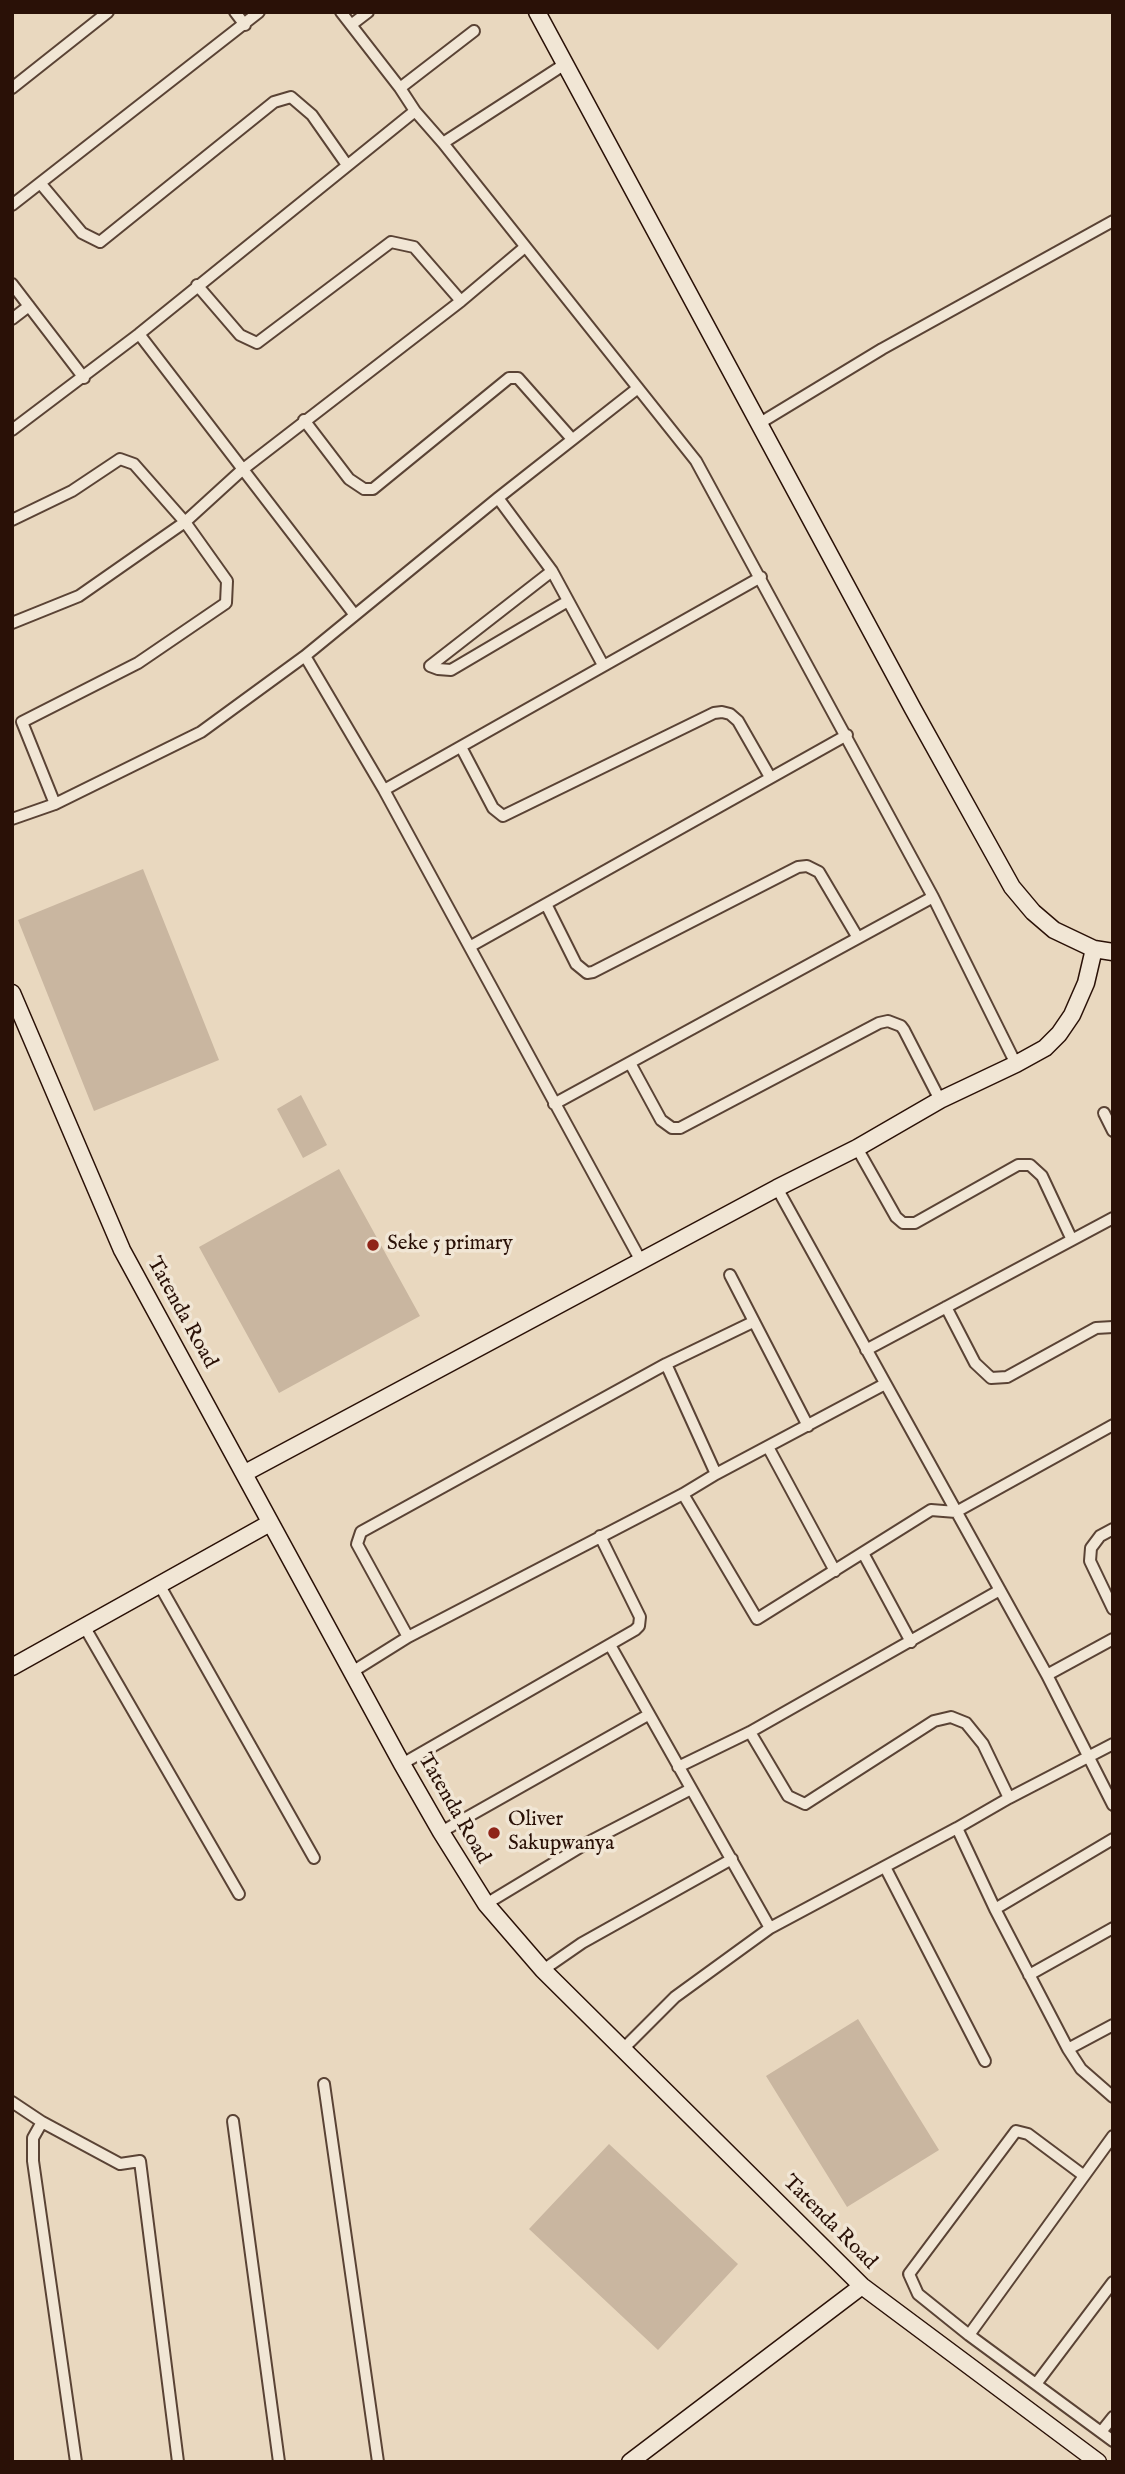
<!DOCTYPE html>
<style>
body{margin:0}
#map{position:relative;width:1125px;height:2474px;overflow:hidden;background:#e9d8bf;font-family:"IM FELL English",serif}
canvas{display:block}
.frame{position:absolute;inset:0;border:14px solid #2a1107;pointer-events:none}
</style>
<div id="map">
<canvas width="1125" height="2474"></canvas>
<div class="frame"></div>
</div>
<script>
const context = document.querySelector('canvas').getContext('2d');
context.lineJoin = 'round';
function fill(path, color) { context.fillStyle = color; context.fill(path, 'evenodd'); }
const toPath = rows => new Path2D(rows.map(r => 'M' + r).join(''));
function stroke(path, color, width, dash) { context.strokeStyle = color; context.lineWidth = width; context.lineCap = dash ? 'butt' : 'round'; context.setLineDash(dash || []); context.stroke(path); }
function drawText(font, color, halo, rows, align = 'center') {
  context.font = font + ' "IM FELL English",serif'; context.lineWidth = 7; context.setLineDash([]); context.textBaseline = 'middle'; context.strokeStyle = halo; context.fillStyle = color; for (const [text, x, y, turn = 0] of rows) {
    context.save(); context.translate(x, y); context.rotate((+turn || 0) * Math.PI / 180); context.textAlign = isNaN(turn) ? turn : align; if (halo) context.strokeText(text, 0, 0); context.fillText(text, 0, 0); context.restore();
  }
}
fill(toPath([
 [143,869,219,1060,94,1111,18,920],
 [301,1095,327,1145,303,1158,277,1109],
 [339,1169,420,1316,279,1393,199,1247],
 [858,2019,939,2150,847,2207,766,2076],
 [609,2144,738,2264,658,2350,529,2229]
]), '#c9b6a0');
const street = toPath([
 [235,12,245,25],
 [341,12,400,88,415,111,443,143,696,461,933,897,1016,1064],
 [351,25,368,12],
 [12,88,108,12],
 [400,88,474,31],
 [443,143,565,64],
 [41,184,82,233,100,242,274,102,291,97,312,115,347,165],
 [12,205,259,12],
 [12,284,84,378],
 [197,285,240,335,257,343,391,242,414,247,461,301],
 [12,319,29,306],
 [139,334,354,614],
 [304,420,349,479,364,489,373,489,509,378,518,378,572,439],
 [760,423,882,349,1113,221],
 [12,430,139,334,415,111],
 [498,498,552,571,603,665],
 [12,520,72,491,120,459,134,464,185,522,227,581,226,603,138,663,22,722,55,804],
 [552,571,430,666,438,669,451,670,568,601],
 [12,623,79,596,185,522,242,470,461,301,525,247],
 [305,656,384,790,641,1261],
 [461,747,493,808,503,816,714,713,722,712,730,714,738,721,770,777],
 [384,790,761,577],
 [12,819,55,804,201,732,305,656,498,498,638,388],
 [546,904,576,964,587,973,593,972,798,867,807,866,819,872,858,938],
 [471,946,847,735],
 [630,1063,661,1120,672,1128,680,1128,879,1023,888,1021,901,1026,904,1030,940,1100],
 [554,1104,933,897],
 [1104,1113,1113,1131],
 [857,1148,896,1217,903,1223,915,1223,1018,1165,1030,1165,1042,1176,1072,1240],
 [777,1188,1047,1675,1113,1805],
 [730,1275,808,1426],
 [946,1307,975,1363,991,1378,1007,1377,1096,1328,1113,1327],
 [866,1350,1113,1218],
 [666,1364,753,1322],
 [768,1447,835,1571],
 [683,1494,757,1619,931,1510,956,1512,1113,1425],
 [1113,1529,1100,1536,1091,1548,1090,1561,1113,1609],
 [863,1553,911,1642],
 [160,1586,314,1858],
 [84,1626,239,1894],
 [408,1637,357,1544,361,1532,666,1364,716,1474],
 [610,1645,770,1928],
 [352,1672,408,1637,683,1494,716,1474,885,1384],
 [1047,1675,1113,1639],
 [750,1732,788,1796,805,1804,934,1721,951,1717,966,1723,983,1744,1009,1798],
 [402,1764,635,1630,639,1626,640,1617,600,1536],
 [678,1767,750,1732,1000,1590],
 [957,1828,995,1909,1068,2049,1081,2069,1113,2097],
 [441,1832,648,1715],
 [885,1867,985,2061],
 [486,1904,587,1843,691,1789],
 [995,1909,1113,1839],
 [543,1970,582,1943,732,1859],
 [1029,1975,1113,1928],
 [624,2048,675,1997,770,1928,957,1828,1009,1798,1113,1744],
 [1068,2049,1113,2025],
 [324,2084,378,2462],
 [12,2102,42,2122,120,2164,140,2161,178,2462],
 [233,2121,279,2462],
 [42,2122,33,2138,33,2161,76,2462],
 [1083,2175,1028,2134,1016,2131,909,2274,918,2294,969,2335,1113,2441],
 [969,2335,1113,2136],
 [1036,2384,1113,2282],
 [1101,2432,1113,2417]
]);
const secondary = toPath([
 [537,12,913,709,1012,887,1033,912,1054,930,1094,949,1113,952],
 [12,993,122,1250,402,1764,441,1832,486,1904,543,1970,862,2286,1098,2462],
 [245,1473,777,1188,857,1148,940,1100,1016,1064,1045,1048,1059,1034,1072,1015,1086,983,1094,949],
 [12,1667,270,1523],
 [630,2462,862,2286]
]);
stroke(street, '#5a4335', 14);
stroke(secondary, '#2a1107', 19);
stroke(street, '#f1e6d5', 10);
stroke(secondary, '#f1e6d5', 16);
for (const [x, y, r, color] of [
 [373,1245,7,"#8f2418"],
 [494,1833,7,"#8f2418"]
]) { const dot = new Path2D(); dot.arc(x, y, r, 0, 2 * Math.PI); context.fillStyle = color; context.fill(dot); stroke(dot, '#f1e6d5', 2.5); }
drawText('21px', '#2a1107', '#f1e6d5', [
 ["Seke 5 primary",387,1245],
 ["Oliver",508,1821],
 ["Sakupwanya",508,1845]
], 'left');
drawText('21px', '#2a1107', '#f1e6d5', [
 ["Tatenda Road",181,1313,61],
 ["Tatenda Road",453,1809,60],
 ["Tatenda Road",829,2223,45]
]);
</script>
